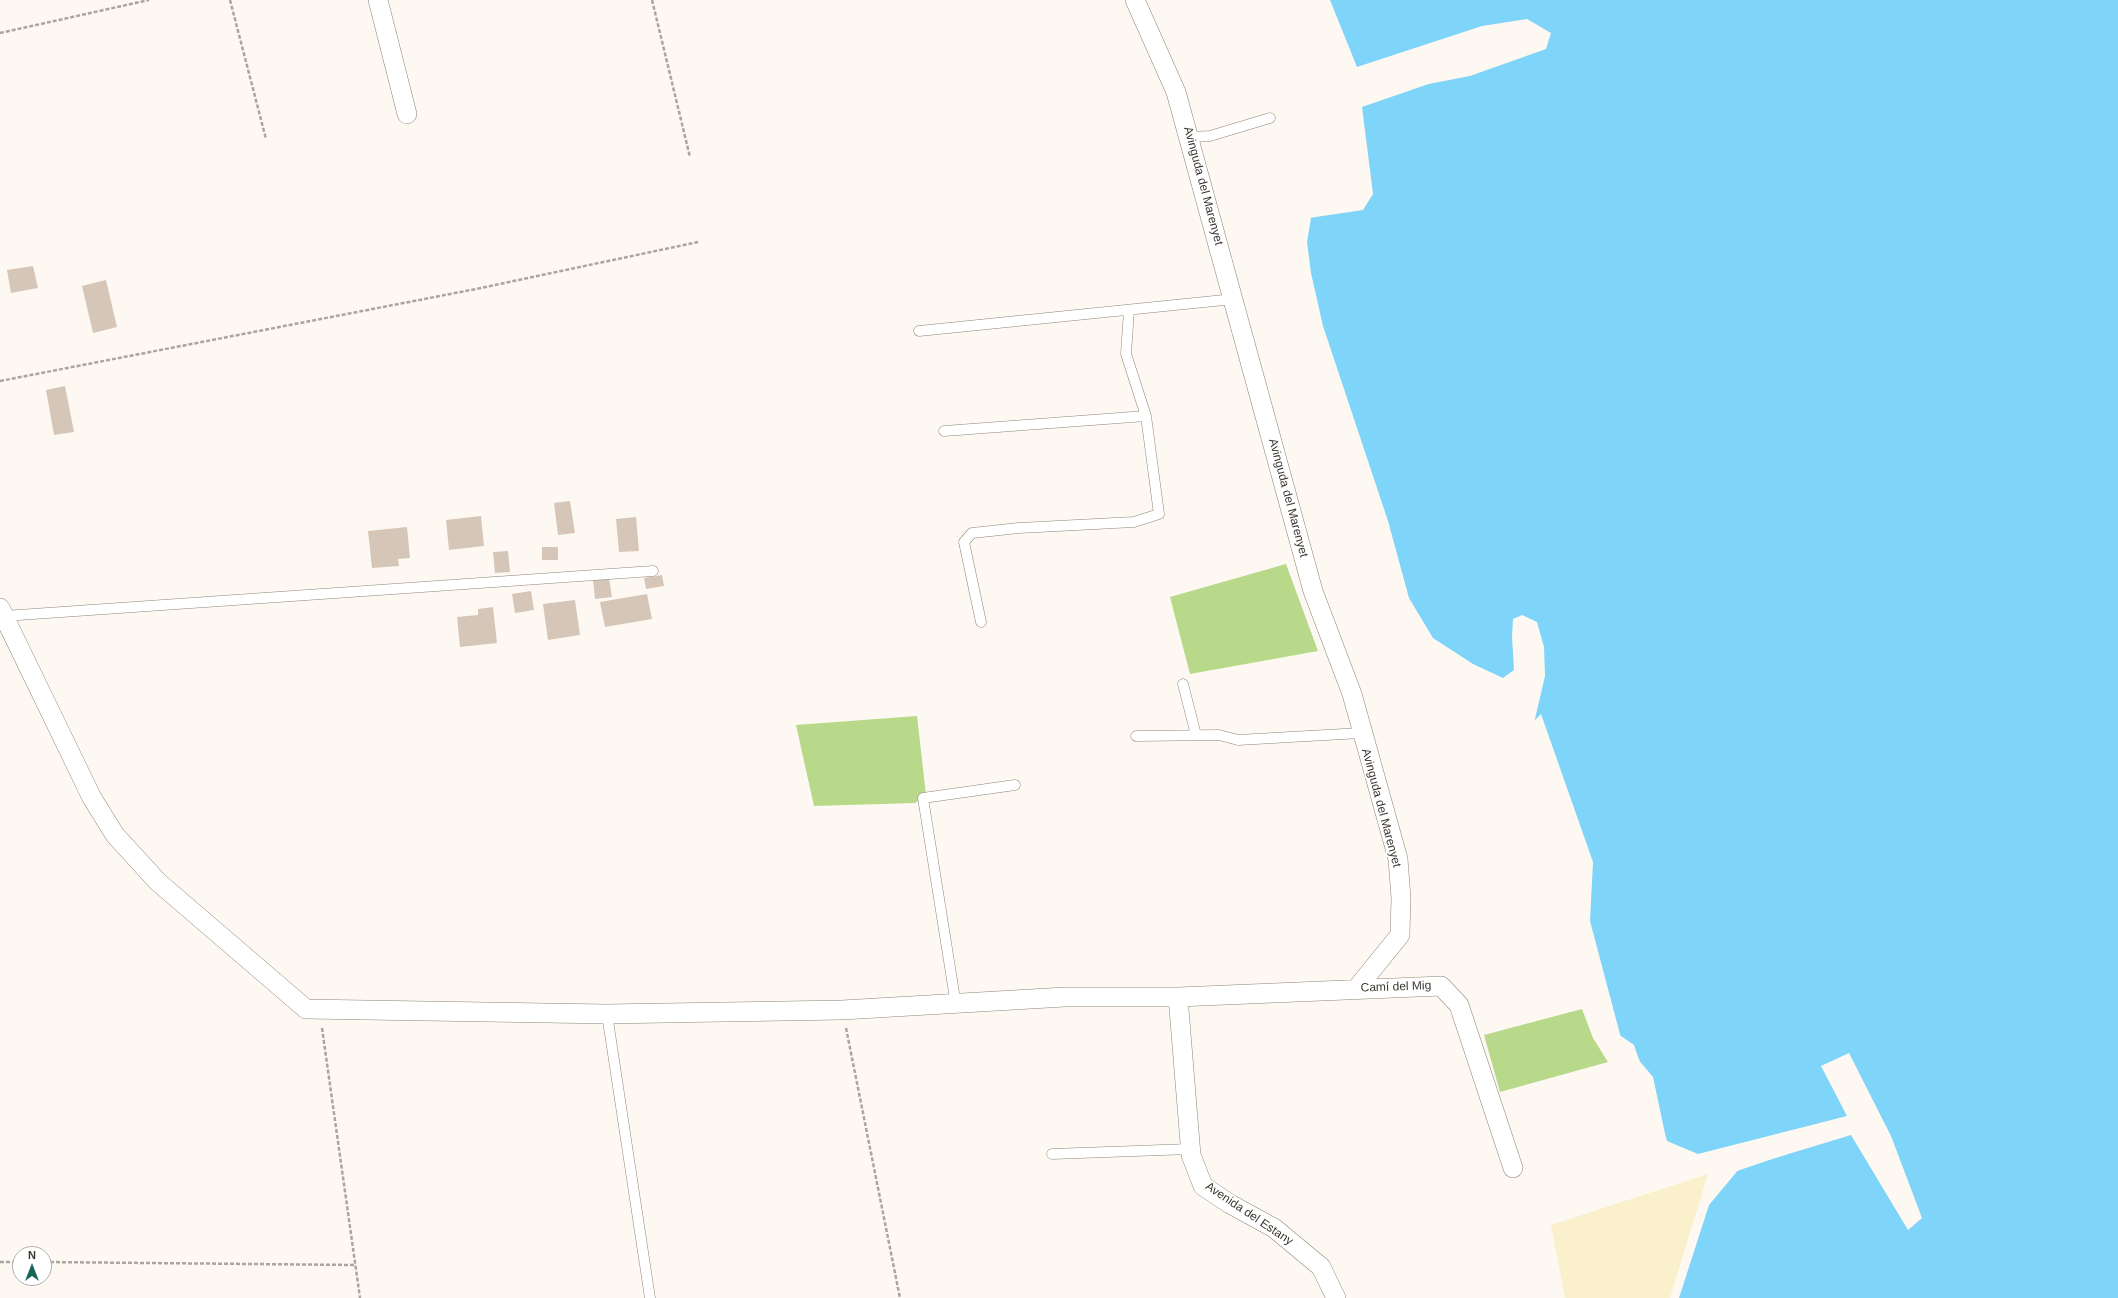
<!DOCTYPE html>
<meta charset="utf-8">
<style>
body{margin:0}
#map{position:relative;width:2118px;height:1298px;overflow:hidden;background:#fdf9f2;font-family:Arial,sans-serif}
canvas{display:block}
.north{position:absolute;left:12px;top:1246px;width:40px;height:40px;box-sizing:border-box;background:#fff;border:1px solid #b0afac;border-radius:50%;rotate:0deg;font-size:11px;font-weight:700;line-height:16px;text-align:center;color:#3a362f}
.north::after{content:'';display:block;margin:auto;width:14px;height:18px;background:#18645c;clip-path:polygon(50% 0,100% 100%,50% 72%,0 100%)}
</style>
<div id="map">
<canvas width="2118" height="1298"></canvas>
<div class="north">N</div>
</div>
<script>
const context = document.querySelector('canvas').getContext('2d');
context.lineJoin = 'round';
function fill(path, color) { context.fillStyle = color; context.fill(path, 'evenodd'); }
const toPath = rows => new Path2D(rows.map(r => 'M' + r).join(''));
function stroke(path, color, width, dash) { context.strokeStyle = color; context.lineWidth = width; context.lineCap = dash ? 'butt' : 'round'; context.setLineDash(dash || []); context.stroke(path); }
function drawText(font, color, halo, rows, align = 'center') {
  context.font = font + ' Arial,sans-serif'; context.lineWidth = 3.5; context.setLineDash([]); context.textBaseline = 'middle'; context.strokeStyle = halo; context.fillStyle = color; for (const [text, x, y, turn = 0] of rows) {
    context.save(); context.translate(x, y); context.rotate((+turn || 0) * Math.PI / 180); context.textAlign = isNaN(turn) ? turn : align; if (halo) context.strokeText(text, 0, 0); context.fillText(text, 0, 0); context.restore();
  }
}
fill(toPath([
 [1286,564,1318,651,1190,674,1170,597],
 [917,716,926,795,915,803,814,806,796,725],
 [1582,1009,1593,1038,1608,1062,1500,1092,1484,1035]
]), '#b8d989');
fill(toPath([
 [1708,1174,1670,1298,1565,1298,1551,1225]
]), '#faf0cb');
fill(toPath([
 [1330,0,2118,0,2118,1298,1679,1298,1709,1205,1739,1169,1851,1135,1908,1230,1922,1218,1891,1136,1849,1053,1821,1066,1847,1116,1698,1154,1667,1141,1634,1045,1605,1025,1574,918,1585,863,1534,723,1545,676,1544,647,1537,622,1522,615,1513,619,1512,637,1514,670,1503,678,1473,664,1433,638,1409,598,1388,521,1323,326,1311,273,1307,242,1312,212,1335,208,1366,198,1365,161,1353,112,1382,93,1470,76,1546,49,1551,33,1527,19,1482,26,1357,67]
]), '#7fd4f9');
fill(toPath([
 [1443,79,1362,107,1373,194,1363,210,1309,218,1312,210,1334,206,1364,197,1363,161,1352,111,1381,91],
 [1541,714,1593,862,1590,921,1621,1038,1603,1026,1573,920,1583,863,1532,723],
 [1637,1058,1653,1077,1667,1143,1665,1142],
 [1825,1141,1734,1172,1738,1167]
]), '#fdf9f2');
fill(toPath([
 [33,266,38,288,11,293,7,270],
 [106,280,117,327,93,333,82,286],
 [65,386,74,432,54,435,46,390],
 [570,501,575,533,558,535,554,503],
 [481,516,484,546,449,550,446,520],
 [636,517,639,551,619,552,616,519],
 [407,527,410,558,398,559,399,566,372,568,368,531],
 [542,547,558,547,558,560,542,560],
 [508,551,510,572,495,573,493,552],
 [662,575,664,586,646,589,644,578],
 [609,578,612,597,595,599,593,580],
 [531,591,534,610,515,613,512,594],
 [647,594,652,619,605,627,600,602],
 [575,600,580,635,548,640,543,604],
 [493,607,497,643,460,647,457,617,478,615,478,609]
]), '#d5c6b8');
const lane = toPath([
 [1189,137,1210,136,1270,118],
 [919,331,1234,299],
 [944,431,1146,416],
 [4,616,653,571],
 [981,622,964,542,972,533,1019,528,1134,522,1159,514,1146,416,1126,354,1129,310],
 [1183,684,1196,735],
 [1136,736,1219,735,1238,740,1361,733],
 [956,1005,923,798,1015,785],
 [607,1014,650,1298],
 [1052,1154,1190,1149]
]);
const street = toPath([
 [378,0,407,114],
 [1135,0,1176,92,1313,591,1352,694,1398,859,1401,898,1400,935,1357,988],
 [0,608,92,798,115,835,158,882,306,1009,607,1014,842,1010,1065,997,1178,997,1441,986,1459,1005,1513,1168],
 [1178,997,1191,1155,1203,1186,1230,1204,1274,1228,1321,1267,1336,1298]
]);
stroke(lane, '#8e8575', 11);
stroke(street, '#8e8575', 20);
stroke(toPath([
 [230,0,266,139],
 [652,0,690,157],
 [0,33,149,0],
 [0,381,476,289,698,242],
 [322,1028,360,1298],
 [846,1028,900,1298],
 [0,1262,20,1262],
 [44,1262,356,1265]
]), '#aaa69f', 2.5, [4, 2]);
stroke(lane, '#fff', 10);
stroke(street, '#fff', 19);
drawText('12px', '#3a362f', '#fff', [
 ["Avinguda del Marenyet",1203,186,75],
 ["Avinguda del Marenyet",1288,498,75],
 ["Avinguda del Marenyet",1381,808,75],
 ["Camí del Mig",1396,987,-2],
 ["Avenida del Estany",1249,1214,34]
]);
</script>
